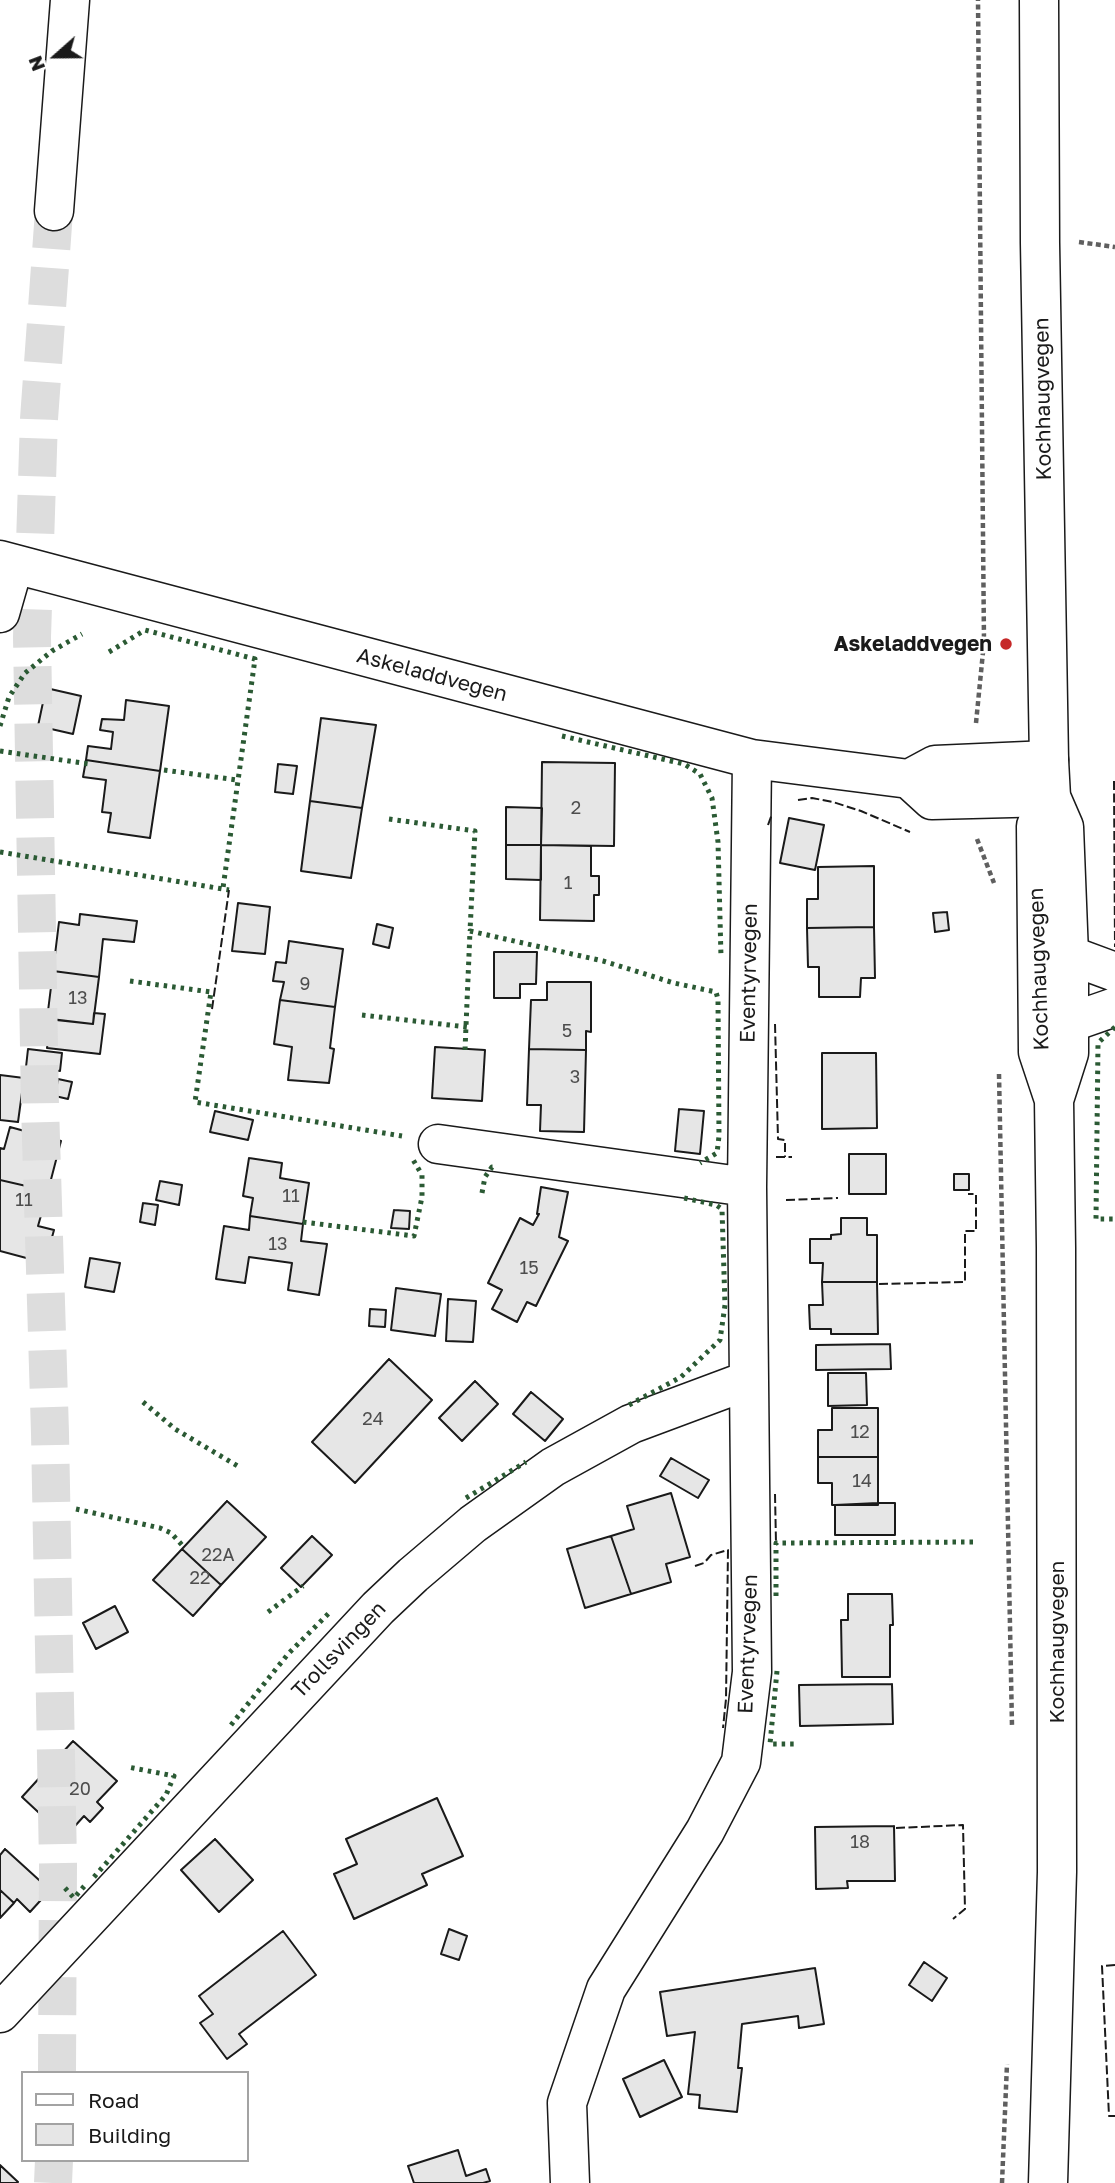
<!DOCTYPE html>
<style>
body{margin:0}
#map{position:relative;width:1115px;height:2183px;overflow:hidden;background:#fff;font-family:"Golos Text",sans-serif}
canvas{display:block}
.legend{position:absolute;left:21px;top:2071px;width:228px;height:91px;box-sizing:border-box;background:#fff;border:2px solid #a3a3a3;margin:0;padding:9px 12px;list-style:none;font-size:21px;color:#1a1a1a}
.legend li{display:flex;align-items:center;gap:14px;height:35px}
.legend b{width:35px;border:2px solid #a3a3a3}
.north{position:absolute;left:21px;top:21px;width:70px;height:70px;-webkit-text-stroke:5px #fff;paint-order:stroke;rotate:249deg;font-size:19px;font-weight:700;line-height:28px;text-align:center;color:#1a1a1a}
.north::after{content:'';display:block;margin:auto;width:24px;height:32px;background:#1a1a1a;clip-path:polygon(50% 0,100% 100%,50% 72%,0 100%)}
</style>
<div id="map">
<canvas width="1115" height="2183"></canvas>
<ul class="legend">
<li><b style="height:9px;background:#fff"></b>Road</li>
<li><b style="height:19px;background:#e6e6e6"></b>Building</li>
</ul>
<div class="north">N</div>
</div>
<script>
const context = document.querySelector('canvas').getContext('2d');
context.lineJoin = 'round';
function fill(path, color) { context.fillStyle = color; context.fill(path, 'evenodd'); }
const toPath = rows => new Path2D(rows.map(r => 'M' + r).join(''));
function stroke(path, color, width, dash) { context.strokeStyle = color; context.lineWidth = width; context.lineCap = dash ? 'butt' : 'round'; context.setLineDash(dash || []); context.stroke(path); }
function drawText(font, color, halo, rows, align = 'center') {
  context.font = font + ' "Golos Text",sans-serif'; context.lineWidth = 5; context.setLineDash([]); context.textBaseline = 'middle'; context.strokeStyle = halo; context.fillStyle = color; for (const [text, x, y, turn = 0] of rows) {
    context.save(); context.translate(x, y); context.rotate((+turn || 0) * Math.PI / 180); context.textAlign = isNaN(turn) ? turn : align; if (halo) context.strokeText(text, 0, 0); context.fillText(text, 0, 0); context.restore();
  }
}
const building = toPath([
 [46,688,81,696,73,734,38,726,46,688],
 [126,700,169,706,160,771,86,760,88,746,111,749,113,732,100,730,102,719,124,720,126,700],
 [321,718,376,725,362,808,310,801,321,718],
 [86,760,160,771,150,838,108,832,111,813,102,812,106,780,83,777,86,760],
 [542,762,615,763,614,846,541,845,542,762],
 [278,764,297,766,293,794,275,792,278,764],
 [310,801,362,808,351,878,301,871,310,801],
 [506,807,542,808,541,845,506,845,506,807],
 [789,818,824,825,815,870,780,863,789,818],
 [506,845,541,845,541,880,506,879,506,845],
 [541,845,591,846,591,876,599,876,599,895,594,895,594,921,540,920,541,845],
 [874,866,874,927,807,928,807,899,818,899,818,867,874,866],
 [238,903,270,907,265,954,232,951,238,903],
 [947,912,949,930,935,932,933,913,947,912],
 [80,914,137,921,134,942,103,939,99,977,53,971,59,922,79,925,80,914],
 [377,924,393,928,389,948,373,944,377,924],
 [874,927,875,978,861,978,860,997,819,997,819,967,808,967,807,928,874,927],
 [289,941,343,949,335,1007,280,1000,284,982,273,981,276,962,286,963,289,941],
 [494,952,537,952,536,984,520,984,520,998,494,998,494,952],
 [53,971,99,977,93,1024,47,1019,53,971],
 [547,982,591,982,591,1032,586,1031,586,1050,529,1049,531,1000,547,1000,547,982],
 [280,1000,335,1007,330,1048,334,1049,329,1083,288,1080,292,1047,274,1044,280,1000],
 [94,1013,105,1014,100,1054,47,1048,51,1019,93,1024,94,1013],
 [435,1047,485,1050,482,1101,432,1098,435,1047],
 [28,1049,62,1053,60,1071,26,1067,28,1049],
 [529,1049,586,1050,584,1132,540,1131,541,1105,527,1105,529,1049],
 [822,1053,876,1053,877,1128,822,1129,822,1053],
 [0,1075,24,1078,18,1122,0,1120,0,1075],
 [58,1079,72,1082,68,1099,55,1096,58,1079],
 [679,1109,704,1111,700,1154,675,1151,679,1109],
 [215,1111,253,1120,248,1140,210,1132,215,1111],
 [10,1127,61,1141,48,1191,0,1180,0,1148,4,1149,10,1127],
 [849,1154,886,1154,886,1194,849,1194,849,1154],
 [249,1158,282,1163,280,1178,309,1183,303,1224,250,1216,253,1198,243,1196,249,1158],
 [954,1174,969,1174,969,1190,954,1190,954,1174],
 [0,1180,48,1191,38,1226,54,1230,45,1263,0,1251,0,1180],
 [160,1181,182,1185,179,1205,156,1200,160,1181],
 [541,1187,568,1192,559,1237,568,1241,536,1306,527,1302,517,1322,492,1309,502,1290,488,1283,520,1218,533,1225,539,1214,537,1214,541,1187],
 [143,1203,158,1205,155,1225,140,1222,143,1203],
 [394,1210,410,1211,409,1229,391,1228,394,1210],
 [250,1216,303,1224,301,1241,327,1244,319,1295,288,1290,292,1263,249,1257,245,1283,216,1279,224,1226,249,1230,250,1216],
 [841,1218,867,1218,867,1235,877,1235,877,1282,822,1282,823,1263,810,1263,810,1239,831,1239,831,1235,841,1234,841,1218],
 [90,1258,120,1263,114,1292,85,1287,90,1258],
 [822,1282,877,1282,878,1334,831,1334,831,1329,810,1329,809,1305,823,1305,822,1282],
 [396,1288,441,1294,435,1336,391,1330,396,1288],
 [448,1299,476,1301,473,1342,446,1341,448,1299],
 [370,1309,386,1310,385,1327,369,1326,370,1309],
 [890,1344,891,1369,816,1370,816,1345,890,1344],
 [389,1359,432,1400,355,1483,312,1442,389,1359],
 [828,1373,866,1373,867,1405,828,1406,828,1373],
 [475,1381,498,1404,462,1441,439,1418,475,1381],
 [531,1392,563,1419,545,1441,513,1414,531,1392],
 [832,1408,878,1408,878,1457,818,1457,818,1430,832,1430,832,1408],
 [818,1457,878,1457,878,1505,832,1505,832,1483,818,1483,818,1457],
 [671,1458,709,1480,698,1498,660,1476,671,1458],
 [671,1493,690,1557,666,1564,671,1582,631,1594,611,1536,634,1529,627,1506,671,1493],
 [227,1501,266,1537,221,1585,182,1549,227,1501],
 [878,1503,895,1503,895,1535,835,1535,835,1505,878,1503],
 [312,1536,332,1555,301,1587,281,1568,312,1536],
 [611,1536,631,1594,585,1608,567,1549,611,1536],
 [182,1549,221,1585,193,1616,153,1580,182,1549],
 [848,1594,892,1594,893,1625,890,1625,890,1677,842,1677,841,1620,848,1620,848,1594],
 [115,1606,128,1632,96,1649,83,1623,115,1606],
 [892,1684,893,1724,800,1726,799,1685,892,1684],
 [73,1741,117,1781,97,1802,103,1808,90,1822,84,1816,65,1837,22,1797,73,1741],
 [437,1798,463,1856,422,1874,427,1885,354,1919,334,1874,357,1864,346,1839,437,1798],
 [894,1826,895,1881,847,1881,848,1888,816,1889,815,1827,894,1826],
 [215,1839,253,1880,219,1912,181,1870,215,1839],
 [5,1849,50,1890,30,1912,17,1899,14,1903,0,1890,0,1855,5,1849],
 [0,1890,14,1903,0,1918,0,1890],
 [449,1929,467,1936,459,1960,441,1954,449,1929],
 [283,1931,316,1975,239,2034,247,2044,227,2059,200,2023,213,2014,199,1996,283,1931],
 [924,1962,947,1978,932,2001,909,1985,924,1962],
 [815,1968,824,2024,799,2028,798,2016,742,2024,738,2068,742,2068,737,2112,699,2108,700,2095,688,2094,695,2032,667,2036,660,1992,815,1968],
 [664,2060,682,2097,640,2117,623,2079,664,2060],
 [458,2150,466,2176,486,2169,490,2181,483,2183,414,2183,408,2166,458,2150],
 [0,2165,18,2182,17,2183,0,2183,0,2165]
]);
fill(building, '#e6e6e6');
stroke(building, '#1a1a1a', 2);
stroke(toPath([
 [54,211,39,419,32,637,40,1106,50,1433,58,1864,57,2073],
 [53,2183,54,2160]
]), '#ddd', 38, [38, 19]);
const minor = toPath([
 [0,560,752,759,909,779,932,800,1051,797],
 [0,613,14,564],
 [909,779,935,765,1049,760],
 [1069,955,1115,972],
 [1069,1023,1115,1007],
 [438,1144,747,1187],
 [0,2013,378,1608,413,1575,473,1524,553,1467,631,1424,749,1380],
 [570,2183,567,2103,606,1989,705,1831,741,1762,752,1672,747,1187,752,759]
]);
const primary = toPath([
 [1039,0,1040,243,1049,760,1051,797,1064,827,1069,955,1069,1053,1054,1100],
 [1048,2183,1057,1872,1056,1248,1054,1100,1038,1052,1036,826,1051,797]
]);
const trunk = toPath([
 [54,211,70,0]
]);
stroke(minor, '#1a1a1a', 41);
stroke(primary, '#1a1a1a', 41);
stroke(trunk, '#1a1a1a', 41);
stroke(toPath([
 [1079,242,1115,247],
 [976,723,984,642,978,0],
 [977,839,994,883],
 [999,1074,1012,1726],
 [1002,2183,1007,2064]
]), '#5f5f5f', 4.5, [5, 3.5]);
stroke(minor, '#fff', 38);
stroke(primary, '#fff', 38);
stroke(trunk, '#fff', 38);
stroke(toPath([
 [109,652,145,630,255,659,223,888],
 [0,726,9,697,25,673,52,651,82,634],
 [562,736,684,764,700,774,712,798,718,842,721,957],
 [0,751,89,764],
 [164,770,237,780],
 [389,819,475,831,470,931],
 [0,852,229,890],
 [130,981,211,992,195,1102,402,1136],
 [362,1015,467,1027],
 [1115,1027,1098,1043,1096,1219,1115,1219],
 [465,1050,470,931,603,961,674,983,716,992,718,999,719,1136,717,1153,700,1163],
 [482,1193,485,1177,492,1167,495,1167],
 [303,1222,414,1236,422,1197,422,1175,412,1158],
 [143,1402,175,1429,241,1468],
 [629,1405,681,1377,720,1340,725,1305,722,1209,716,1205,684,1198],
 [466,1498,526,1462],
 [76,1509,160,1528,171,1533,182,1545],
 [776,1596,776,1543,977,1542],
 [268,1612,303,1586],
 [777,1671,770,1744,796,1744],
 [231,1725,288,1654,331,1611],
 [94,1877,166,1795,174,1776,128,1767],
 [65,1888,74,1898,87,1883]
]), '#2b5a34', 5, [3.5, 5]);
stroke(toPath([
 [1114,781,1115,947],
 [798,800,812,798,833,802,861,811,910,832],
 [768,825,772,814],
 [212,1009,229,890],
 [775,1024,778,1139,785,1140,785,1157],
 [776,1157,792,1157],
 [786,1200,838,1198],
 [879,1284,965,1282,965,1231,976,1231,976,1194,968,1194],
 [775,1494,776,1543],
 [695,1566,704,1563,711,1555,728,1550,726,1699,723,1728],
 [896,1828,963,1825,965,1909,953,1919],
 [1115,1965,1102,1966,1109,2116,1115,2116]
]), '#1a1a1a', 2, [9, 3.5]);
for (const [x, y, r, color] of [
 [1006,644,7,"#c62828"]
]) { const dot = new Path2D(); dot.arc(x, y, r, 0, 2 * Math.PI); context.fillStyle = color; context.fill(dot); stroke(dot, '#fff', 2.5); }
drawText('18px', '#4d4d4d', null, [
 ["2",576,808],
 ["1",568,883],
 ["9",305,984],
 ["13",78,998],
 ["5",567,1031],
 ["3",575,1077],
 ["11",291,1196],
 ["11",24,1200],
 ["13",278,1244],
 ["15",529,1268],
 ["24",373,1419],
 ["12",860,1432],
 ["14",862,1481],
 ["22A",218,1555],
 ["22",200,1578],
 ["20",80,1789],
 ["18",860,1842]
]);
drawText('21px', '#1a1a1a', '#fff', [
 ["Kochhaugvegen",1043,399,-91],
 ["Askeladdvegen",432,675,15],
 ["Kochhaugvegen",1039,969,-92],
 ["Eventyrvegen",749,973,-89],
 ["Kochhaugvegen",1057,1642,-90],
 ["Eventyrvegen",748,1644,-88],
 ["Trollsvingen",339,1650,-46]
]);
drawText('bold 21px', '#1a1a1a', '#fff', [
 ["Askeladdvegen",992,644]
], 'right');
</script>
